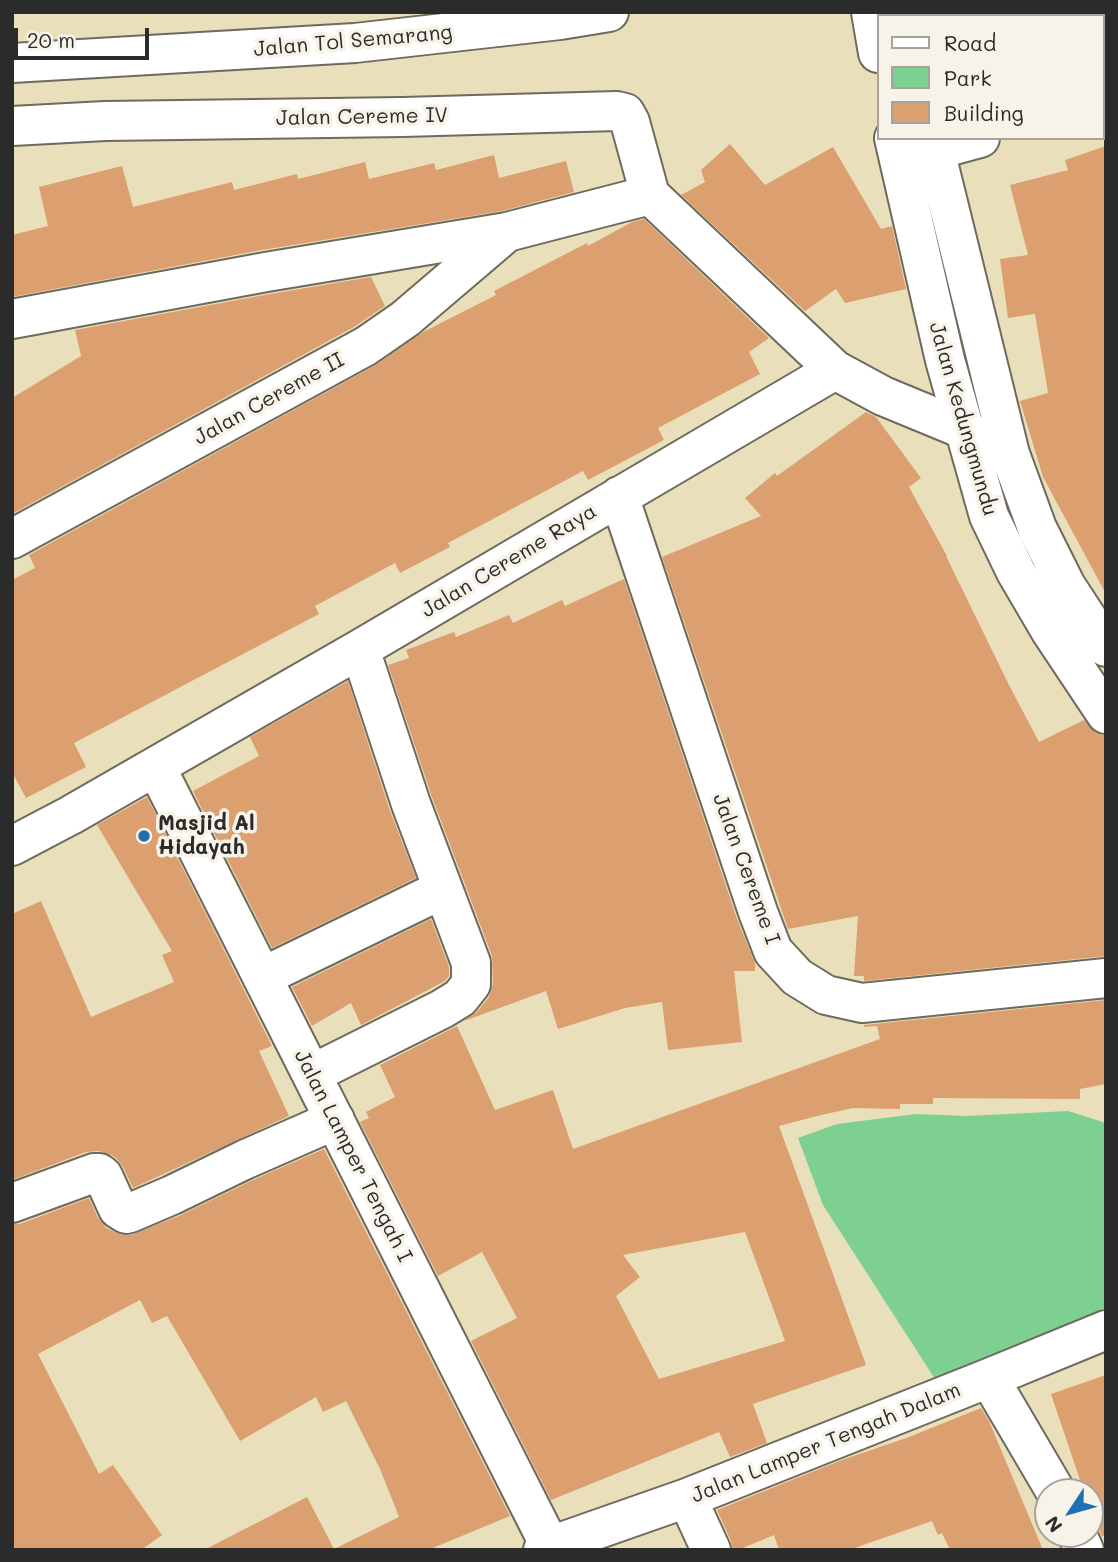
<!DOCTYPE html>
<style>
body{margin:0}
#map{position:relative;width:1118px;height:1562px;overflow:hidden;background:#e9dfbb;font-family:Mali,sans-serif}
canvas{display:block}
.frame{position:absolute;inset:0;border:14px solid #2b2b2b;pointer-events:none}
.legend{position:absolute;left:877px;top:14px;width:228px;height:126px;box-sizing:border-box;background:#f7f3e8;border:2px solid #a5a39c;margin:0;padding:9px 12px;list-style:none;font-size:21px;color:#2b2b2b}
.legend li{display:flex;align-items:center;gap:14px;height:35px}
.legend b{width:35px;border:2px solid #a5a39c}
.north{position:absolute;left:1034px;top:1478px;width:70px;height:70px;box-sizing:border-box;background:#f7f3e8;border:2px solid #a5a39c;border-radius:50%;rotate:234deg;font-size:19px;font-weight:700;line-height:28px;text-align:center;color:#2b2b2b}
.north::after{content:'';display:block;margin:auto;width:24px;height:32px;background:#1f6fb2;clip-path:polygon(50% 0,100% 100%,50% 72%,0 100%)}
.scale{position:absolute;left:14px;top:28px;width:135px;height:32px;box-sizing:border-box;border:4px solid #2b2b2b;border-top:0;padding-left:9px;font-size:21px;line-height:24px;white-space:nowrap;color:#2b2b2b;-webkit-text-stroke:5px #f7f3e8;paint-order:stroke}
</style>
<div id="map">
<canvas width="1118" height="1562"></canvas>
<div class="frame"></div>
<ul class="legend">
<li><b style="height:9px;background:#fff"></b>Road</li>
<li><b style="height:19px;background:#7ed092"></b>Park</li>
<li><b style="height:19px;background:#dc9f6f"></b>Building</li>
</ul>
<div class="north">N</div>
<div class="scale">20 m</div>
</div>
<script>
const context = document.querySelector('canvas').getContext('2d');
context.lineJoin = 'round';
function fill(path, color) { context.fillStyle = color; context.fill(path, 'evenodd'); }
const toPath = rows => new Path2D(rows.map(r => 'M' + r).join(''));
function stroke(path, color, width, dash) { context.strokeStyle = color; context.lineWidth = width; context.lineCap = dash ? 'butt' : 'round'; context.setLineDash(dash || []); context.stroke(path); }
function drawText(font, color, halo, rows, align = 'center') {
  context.font = font + ' Mali,sans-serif'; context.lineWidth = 7; context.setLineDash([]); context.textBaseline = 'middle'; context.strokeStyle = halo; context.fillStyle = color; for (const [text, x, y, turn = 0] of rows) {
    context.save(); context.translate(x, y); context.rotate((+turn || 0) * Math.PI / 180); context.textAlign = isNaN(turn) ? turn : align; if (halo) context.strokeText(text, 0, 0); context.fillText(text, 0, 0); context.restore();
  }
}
fill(toPath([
 [1068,1111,1106,1123,1106,1308,935,1379,823,1205,798,1138,837,1124,916,1114,967,1116]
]), '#7ed092');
fill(toPath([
 [730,144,765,185,833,147,881,229,892,226,906,289,845,303,836,289,805,311,681,195,705,182,701,170],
 [1106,146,1106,594,1043,477,1020,401,1048,393,1035,314,1008,318,1000,259,1028,255,1010,185,1068,170,1065,160],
 [494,155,499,178,566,161,574,192,502,211,262,250,12,297,12,235,48,226,39,187,122,166,133,207,232,182,234,190,297,174,298,179,365,162,369,179,434,163,436,170],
 [644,219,769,338,749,352,760,374,658,428,664,440,588,480,583,471,448,543,450,547,400,573,395,563,315,606,319,614,74,743,86,767,26,798,12,772,12,580,35,568,29,555,376,365,423,332,496,295,494,291,587,243,588,246,632,222],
 [371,277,385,306,354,327,12,514,12,398,81,356,75,330,270,294],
 [866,412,876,417,921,478,909,487,947,556,946,556,1009,685,1039,742,1084,720,1096,733,1106,736,1106,956,864,981,864,976,854,976,858,916,788,929,662,557,761,516,745,498,775,473,777,476],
 [624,579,737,919,755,963,755,971,734,971,742,1042,668,1050,662,1002,625,1008,558,1029,546,991,464,1021,477,1012,489,997,493,984,492,956,432,797,388,665,409,658,406,650,454,632,456,637,509,615,513,623,562,600,565,606],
 [348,681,390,811,416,878,272,948,193,791,259,756,250,737],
 [147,797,272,1046,259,1051,289,1116,133,1188,123,1167,117,1159,111,1155,99,1151,86,1152,12,1180,12,914,41,901,91,1017,174,982,162,955,172,951,97,825],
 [431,919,449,967,449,976,445,981,361,1025,351,1003,312,1026,292,987],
 [1106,1000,1106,1084,1080,1089,1080,1099,933,1098,933,1104,900,1104,900,1109,853,1108,817,1116,779,1126,866,1365,753,1404,767,1443,730,1457,719,1432,551,1500,471,1341,517,1318,482,1252,438,1276,360,1122,369,1118,366,1112,395,1097,380,1065,457,1026,495,1110,553,1090,573,1149,880,1039,877,1026,864,1027,864,1025],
 [745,1232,785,1341,659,1379,616,1296,640,1277,623,1255],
 [324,1149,510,1516,428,1550,204,1550,307,1497,334,1549,399,1517,380,1469,346,1401,323,1412,316,1397,240,1441,167,1316,152,1323,140,1300,38,1354,99,1474,113,1465,162,1535,141,1550,12,1550,12,1224,20,1224,89,1198,98,1218,106,1228,122,1235,131,1235,181,1215,253,1180],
 [1106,1375,1106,1536,1102,1536,1090,1509,1090,1492,1084,1492,1051,1394],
 [981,1408,989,1421,1043,1550,950,1550,942,1533,938,1535,932,1521,849,1550,779,1550,774,1535,738,1550,732,1550,731,1541,717,1510,842,1460,909,1437]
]), '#dc9f6f');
const minor = toPath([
 [1102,106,1106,105],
 [12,126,105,121,403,117,617,111,625,113,630,122,650,195],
 [903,159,980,138],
 [12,319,266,272,507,232,650,195,835,370],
 [619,496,758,912,773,951,797,977,826,995,862,1003,1106,978],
 [12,539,366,346,405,319,507,232],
 [156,767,550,1546],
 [12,846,71,815,360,649,835,370,883,396,963,429,989,443],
 [262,977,443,889],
 [312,1074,442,1009,460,998,471,984,471,963,411,804,360,649],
 [12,1203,94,1173,99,1173,103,1176,118,1209,126,1214,130,1213,172,1195,244,1160,335,1120],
 [989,1378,1056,1492],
 [687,1498,711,1550],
 [1077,1534,1084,1550],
 [543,1550,550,1546,687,1498,989,1378,1106,1330]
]);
const secondary = toPath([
 [871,12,878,53],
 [910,12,911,16],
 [894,138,945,360,989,516,1016,572,1050,630,1106,714],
 [932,138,1010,454,1037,528,1066,586,1106,647]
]);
const motorway = toPath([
 [12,63,355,43,560,20,609,12]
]);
stroke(minor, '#6e6a5d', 42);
stroke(secondary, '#6e6a5d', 42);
stroke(motorway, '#6e6a5d', 42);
stroke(minor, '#fff', 38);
stroke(secondary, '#fff', 38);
stroke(motorway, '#fff', 38);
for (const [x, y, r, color] of [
 [144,836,7,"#1f6fb2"]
]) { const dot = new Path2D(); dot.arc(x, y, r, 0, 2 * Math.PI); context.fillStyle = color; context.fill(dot); stroke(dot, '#f7f3e8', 2.5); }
drawText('21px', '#2b2b2b', '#f7f3e8', [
 ["Jalan Tol Semarang",353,41,-5],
 ["Jalan Cereme IV",362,117,-1],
 ["Jalan Cereme II",269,399,-29],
 ["Jalan Kedungmundu",963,419,74],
 ["Jalan Cereme Raya",509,561,-31],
 ["Jalan Cereme I",746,869,70],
 ["Jalan Lamper Tengah I",353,1156,63],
 ["Jalan Lamper Tengah Dalam",826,1443,-22]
]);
drawText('bold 21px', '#2b2b2b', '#f7f3e8', [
 ["Masjid Al",158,824],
 ["Hidayah",158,848]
], 'left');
</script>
